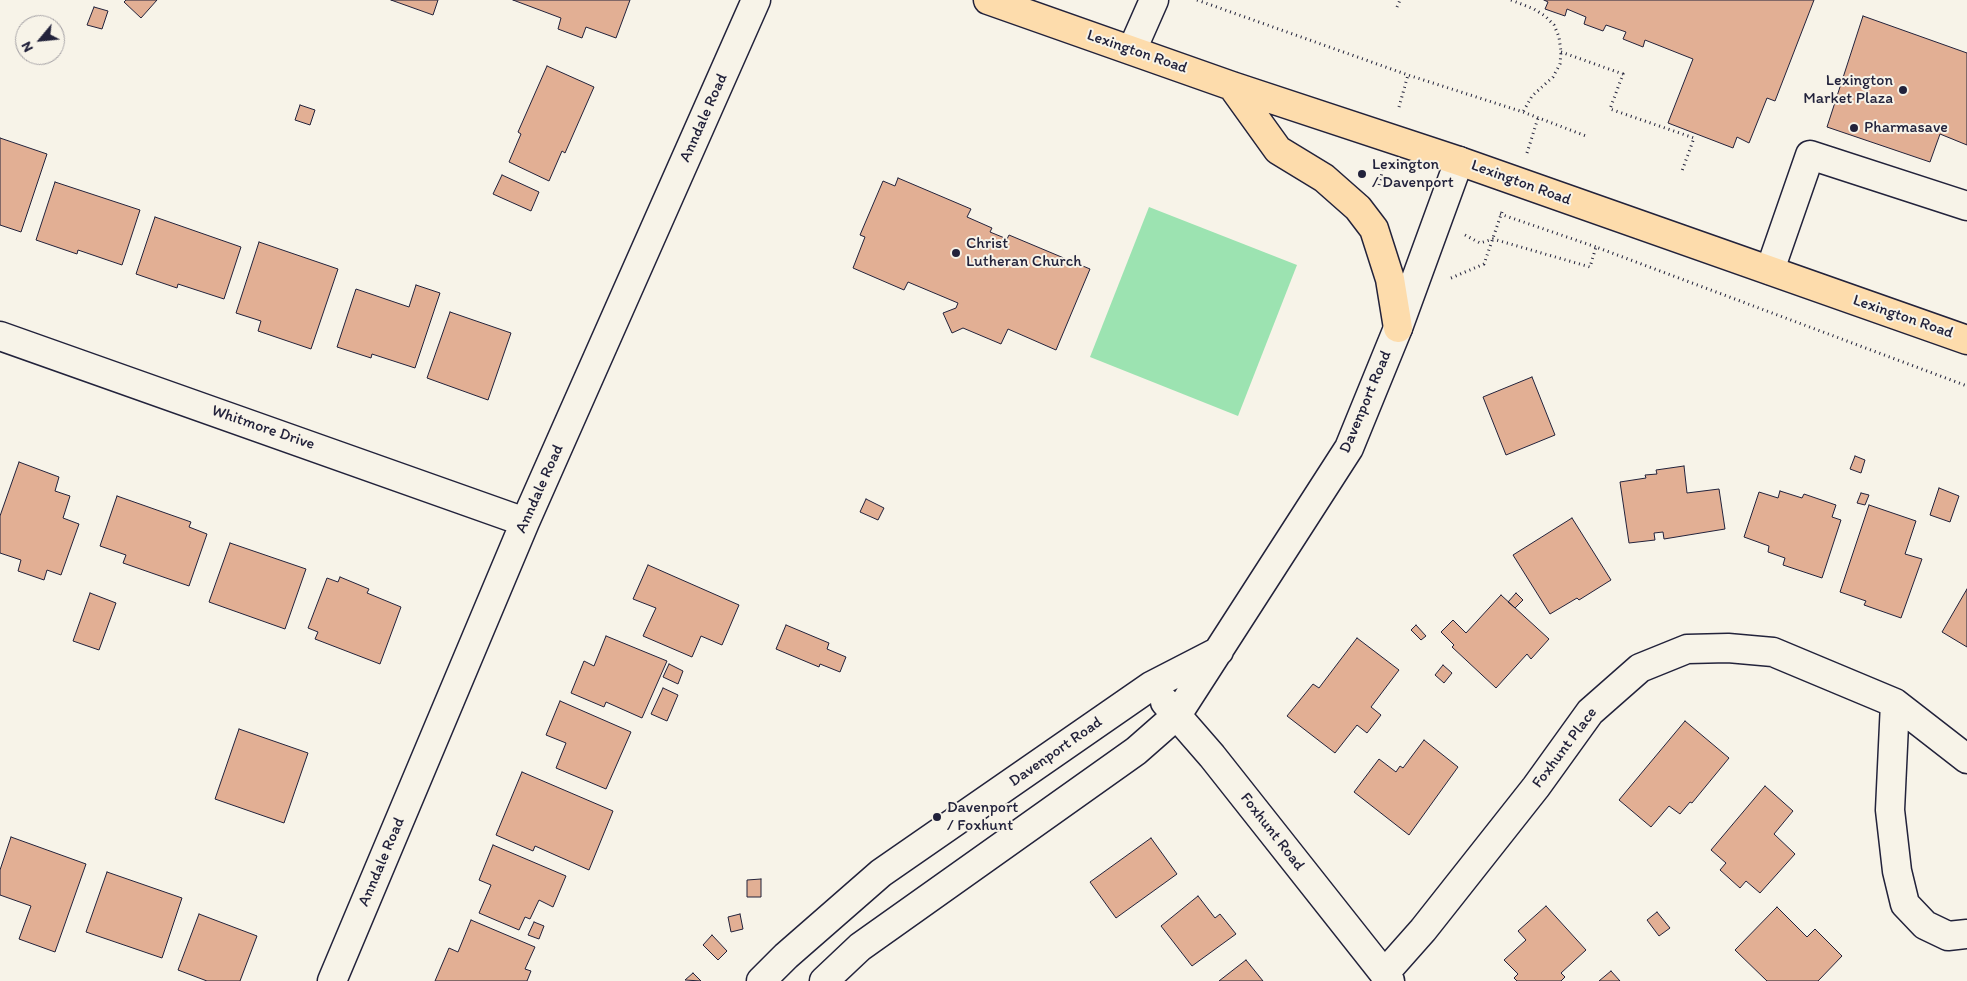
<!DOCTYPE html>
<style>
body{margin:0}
#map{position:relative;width:1967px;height:981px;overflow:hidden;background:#f7f3e8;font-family:Itim,sans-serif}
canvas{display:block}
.north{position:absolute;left:15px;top:15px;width:50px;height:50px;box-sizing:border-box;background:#f7f3e8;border:1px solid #a29fa3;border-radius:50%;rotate:242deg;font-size:14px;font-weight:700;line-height:20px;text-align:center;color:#22223b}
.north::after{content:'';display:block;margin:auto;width:18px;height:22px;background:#22223b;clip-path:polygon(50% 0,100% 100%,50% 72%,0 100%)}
</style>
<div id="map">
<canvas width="1967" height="981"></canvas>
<div class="north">N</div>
</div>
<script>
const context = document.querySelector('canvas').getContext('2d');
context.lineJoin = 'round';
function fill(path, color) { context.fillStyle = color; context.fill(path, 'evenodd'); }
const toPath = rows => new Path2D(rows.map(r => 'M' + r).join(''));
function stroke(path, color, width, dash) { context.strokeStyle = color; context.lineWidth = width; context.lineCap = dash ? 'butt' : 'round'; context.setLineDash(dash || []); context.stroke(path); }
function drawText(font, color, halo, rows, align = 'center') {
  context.font = font + ' Itim,sans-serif'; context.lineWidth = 4; context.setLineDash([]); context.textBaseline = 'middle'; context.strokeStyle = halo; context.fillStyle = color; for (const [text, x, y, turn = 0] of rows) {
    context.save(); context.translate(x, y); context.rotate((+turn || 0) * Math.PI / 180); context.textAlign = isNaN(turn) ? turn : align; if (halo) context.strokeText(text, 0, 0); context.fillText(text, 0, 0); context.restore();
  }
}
fill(toPath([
 [1149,207,1297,265,1238,416,1090,357]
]), '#9ce3b1');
const building = toPath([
 [126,0,157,0,141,18,124,2,126,0],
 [391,0,438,0,433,15,391,0],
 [513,0,630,0,616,38,586,27,582,38,558,29,561,18,513,0],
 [1544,0,1814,0,1775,101,1767,98,1749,143,1737,137,1733,148,1668,123,1693,59,1645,40,1643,47,1623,39,1626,32,1606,25,1603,31,1584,24,1586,17,1567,9,1565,16,1545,9,1548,2,1544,0],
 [94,7,108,11,102,29,87,25,94,7],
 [1863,16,1967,53,1967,145,1940,134,1930,162,1827,127,1863,16],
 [547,66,594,87,565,153,562,151,549,181,509,162,521,134,518,132,547,66],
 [300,105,315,110,310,125,295,120,300,105],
 [0,138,47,154,21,232,0,225,0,138],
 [502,175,539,192,531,211,493,194,502,175],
 [898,178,971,209,967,217,992,228,990,232,1007,239,1009,235,1090,269,1056,350,1008,329,1001,344,963,328,952,333,943,313,956,308,958,303,908,282,904,290,853,268,865,237,860,235,883,181,895,186,898,178],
 [55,182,140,210,122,265,78,250,77,254,36,240,55,182],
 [155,217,241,247,224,299,178,284,177,288,136,274,155,217],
 [259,242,338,269,311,349,258,331,261,321,236,313,259,242],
 [416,285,440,293,415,368,372,354,371,358,337,347,356,289,409,307,416,285],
 [450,312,511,333,488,400,427,378,450,312],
 [1532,377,1555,435,1506,455,1483,397,1532,377],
 [1855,456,1865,460,1861,473,1850,469,1855,456],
 [19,462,59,477,55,491,70,496,63,518,79,524,61,575,47,570,44,580,18,571,21,560,0,553,0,516,19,462],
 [1684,466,1687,493,1719,489,1725,529,1664,539,1663,532,1654,533,1655,540,1629,543,1620,482,1646,478,1645,475,1657,474,1656,470,1684,466],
 [1939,488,1959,496,1950,522,1930,515,1939,488],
 [1780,491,1802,498,1804,494,1836,505,1832,517,1841,520,1822,578,1783,565,1785,558,1768,552,1769,546,1744,537,1759,492,1778,498,1780,491],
 [1861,493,1869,495,1865,505,1857,503,1861,493],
 [117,496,191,522,189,527,207,534,189,586,123,563,126,555,100,546,117,496],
 [866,499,884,508,878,520,860,512,866,499],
 [1869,505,1916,521,1905,554,1922,559,1901,618,1864,605,1866,601,1840,592,1869,505],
 [1572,518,1611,580,1579,600,1577,598,1550,614,1513,555,1572,518],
 [230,543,306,569,285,629,209,602,230,543],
 [648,565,739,605,722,645,701,636,692,657,643,636,656,608,633,599,648,565],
 [340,577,369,589,367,593,401,607,380,664,315,639,318,632,308,628,327,578,338,582,340,577],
 [1967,589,1967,647,1942,632,1967,589],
 [90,593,116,603,99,650,73,641,90,593],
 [1516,593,1523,600,1515,608,1508,602,1516,593],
 [1501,595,1549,639,1531,659,1527,654,1496,688,1452,647,1454,645,1441,632,1453,620,1466,633,1501,595],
 [786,625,829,643,827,649,846,657,840,672,820,664,819,667,776,649,786,625],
 [1416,625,1426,636,1421,640,1411,630,1416,625],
 [606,636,667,661,642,718,606,702,604,707,571,693,584,661,594,666,606,636],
 [1357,638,1399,670,1371,707,1381,715,1367,733,1357,725,1335,753,1287,716,1313,684,1319,688,1357,638],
 [669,664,683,671,678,684,663,677,669,664],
 [1443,665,1452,673,1444,683,1435,675,1443,665],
 [663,688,678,695,667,721,651,714,663,688],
 [560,701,631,732,606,789,556,768,566,743,546,735,560,701],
 [1685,721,1729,758,1692,803,1690,802,1680,814,1669,806,1651,827,1619,800,1685,721],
 [239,729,308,753,284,823,215,799,239,729],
 [1424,740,1458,767,1409,835,1354,792,1379,759,1396,772,1400,766,1403,768,1424,740],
 [522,772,613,811,589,870,535,846,533,851,496,835,522,772],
 [1765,786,1793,811,1774,834,1795,854,1760,893,1746,881,1740,888,1720,870,1726,863,1711,850,1765,786],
 [11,837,86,864,55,952,19,939,31,906,0,895,0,870,11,837],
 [1151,838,1177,874,1116,918,1090,882,1151,838],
 [493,845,566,876,553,907,539,900,530,919,525,917,519,930,479,913,491,885,479,880,493,845],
 [107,872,182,898,162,958,86,932,107,872],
 [761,879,761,897,747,897,747,880,761,879],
 [1198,896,1215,918,1220,914,1236,934,1192,966,1161,926,1198,896],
 [1546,906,1586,950,1561,973,1565,977,1561,981,1517,981,1514,978,1518,974,1504,960,1526,940,1518,931,1546,906],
 [1777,907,1807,937,1815,929,1842,956,1818,981,1767,981,1735,950,1777,907],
 [1657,912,1670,928,1659,936,1647,920,1657,912],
 [199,914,257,936,240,981,207,981,178,970,199,914],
 [740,914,743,929,731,932,728,917,740,914],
 [471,920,535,947,525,969,531,971,527,981,435,981,449,948,458,952,471,920],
 [534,922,544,926,539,939,528,935,534,922],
 [712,935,727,951,718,960,703,945,712,935],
 [1246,960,1263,981,1219,981,1246,960],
 [1611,971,1620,981,1599,981,1611,971],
 [693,973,701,981,685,980,693,973]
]);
fill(building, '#e2af94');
stroke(building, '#22223b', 1);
const minor = toPath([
 [1132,50,1154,0],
 [1770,270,1810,155,1967,206],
 [0,336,525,522],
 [1165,702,1212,756,1390,981],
 [1895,703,1890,810,1897,871,1905,904,1925,925,1948,936,1967,934],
 [1384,974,1423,930,1536,787,1590,712,1640,668,1687,649,1728,648,1773,652,1895,703,1967,759],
 [332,981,525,522,756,0],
 [761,981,786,956,881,873,1151,686,1219,651],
 [824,981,860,947,1136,751,1177,715,1349,448,1398,328,1459,161]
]);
const major = toPath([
 [988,0,1232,86,1459,161,1967,340],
 [1232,86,1278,150,1324,178,1358,208,1374,229,1390,279,1398,328]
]);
stroke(minor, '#22223b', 31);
stroke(major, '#22223b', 31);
stroke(toPath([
 [1197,0,1408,75,1523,112,1586,136],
 [1511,0,1534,9,1545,16,1554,25,1559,37,1561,52,1560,64,1553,77,1532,96,1523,112],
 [1397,7,1400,0],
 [1561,52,1623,74,1610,109,1694,138,1682,171],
 [1399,107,1408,75],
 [1527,153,1538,118],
 [1379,185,1383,169],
 [1500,214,1596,247],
 [1465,235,1480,243,1493,239,1590,267,1596,247,1967,386],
 [1451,278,1484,264,1503,209]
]), '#22223b', 3, [1, 4]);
stroke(minor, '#f7f3e8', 28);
stroke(major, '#fddcac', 28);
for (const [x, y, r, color] of [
 [1903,90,5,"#22223b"],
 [1854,128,5,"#22223b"],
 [1362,174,5,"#22223b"],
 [956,253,5,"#22223b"],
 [937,817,5,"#22223b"]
]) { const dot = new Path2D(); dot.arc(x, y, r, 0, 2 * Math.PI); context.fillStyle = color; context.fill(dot); stroke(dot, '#f7f3e8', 2); }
drawText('16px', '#22223b', '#f7f3e8', [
 ["Lexington Road",1137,52,19],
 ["Anndale Road",704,118,-66],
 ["Lexington Road",1521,183,20],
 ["Lexington Road",1903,317,19],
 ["Davenport Road",1366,402,-67],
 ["Whitmore Drive",263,428,19],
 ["Anndale Road",540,489,-66],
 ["Foxhunt Place",1565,748,-53],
 ["Davenport Road",1056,752,-35],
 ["Foxhunt Road",1272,832,52],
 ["Anndale Road",382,862,-67]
]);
drawText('16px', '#22223b', '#f7f3e8', [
 ["Lexington",1893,81,"right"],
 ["Market Plaza",1893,99,"right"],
 ["Pharmasave",1864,128],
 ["Lexington",1372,165],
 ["/ Davenport",1372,183],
 ["Christ",966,244],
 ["Lutheran Church",966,262],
 ["Davenport",947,808],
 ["/ Foxhunt",947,826]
], 'left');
</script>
